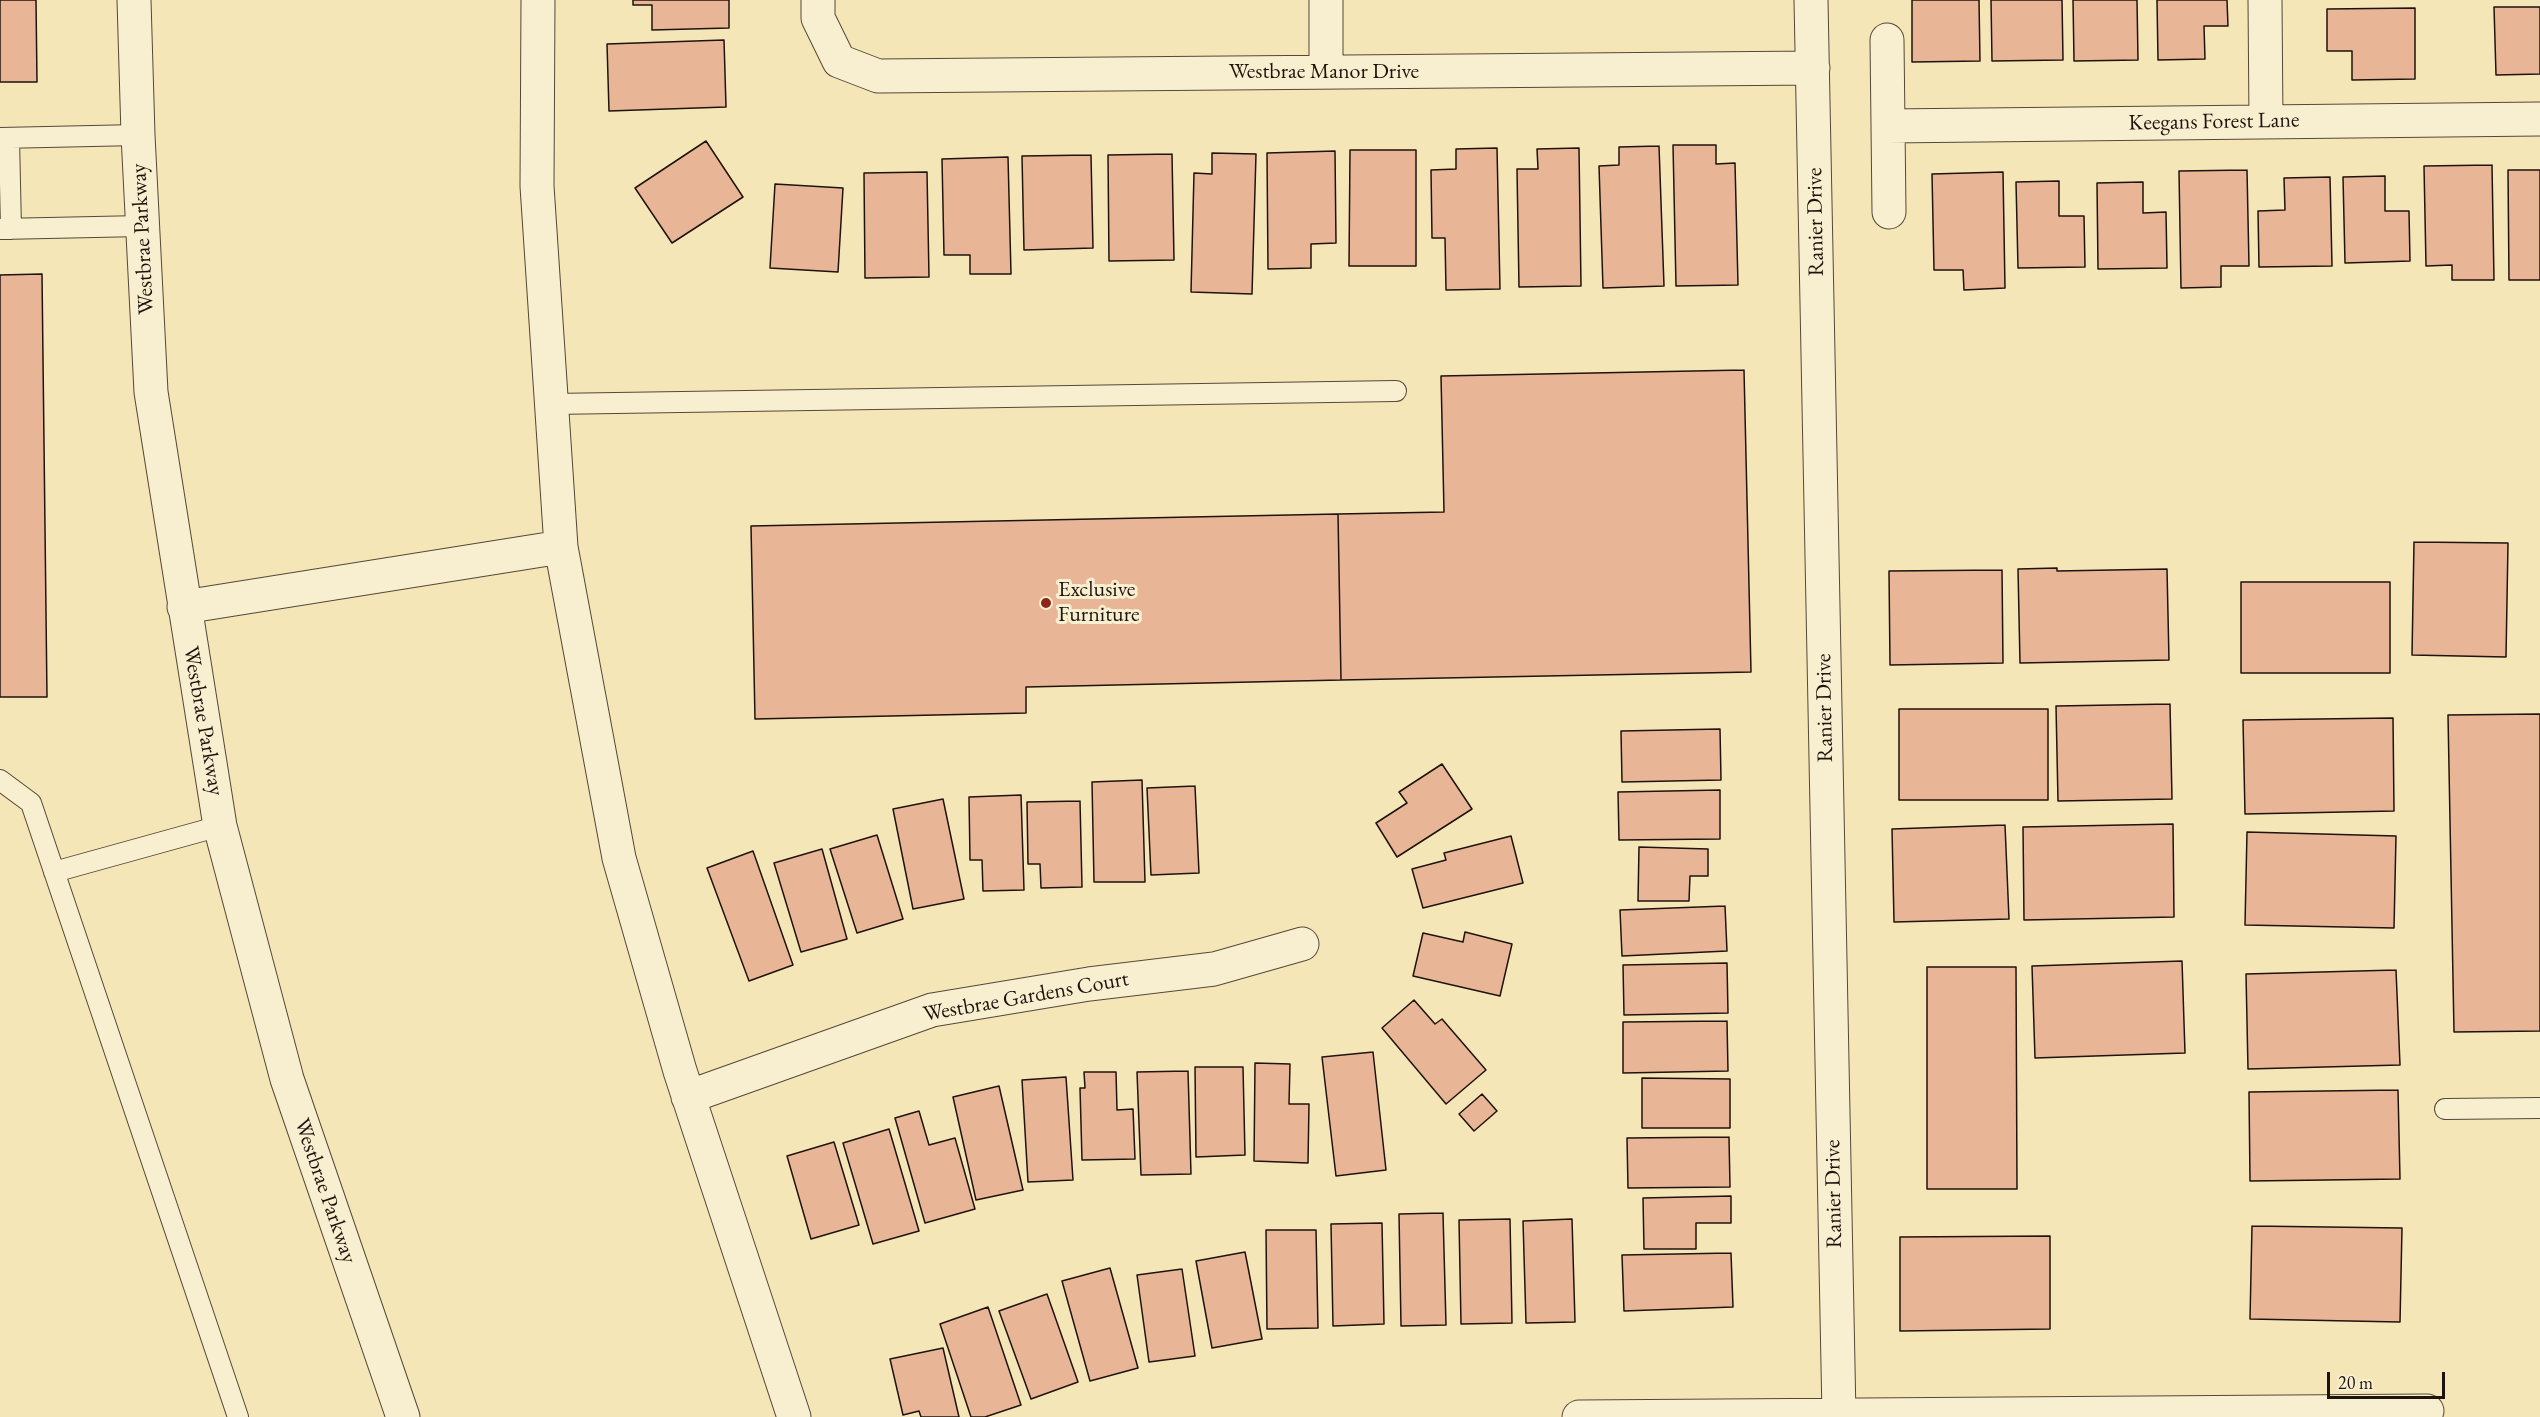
<!DOCTYPE html>
<style>
body{margin:0}
#map{position:relative;width:2540px;height:1417px;overflow:hidden;background:#f5e6b7;font-family:"EB Garamond",serif}
canvas{display:block}
.scale{position:absolute;left:2327px;top:1372px;width:118px;height:27px;box-sizing:border-box;border:3px solid #1f130d;border-top:0;padding-left:8px;font-size:18px;line-height:21px;white-space:nowrap;color:#1f130d;-webkit-text-stroke:4px #f8efd0;paint-order:stroke}
</style>
<div id="map">
<canvas width="2540" height="1417"></canvas>
<div class="scale">20 m</div>
</div>
<script>
const context = document.querySelector('canvas').getContext('2d');
context.lineJoin = 'round';
function fill(path, color) { context.fillStyle = color; context.fill(path, 'evenodd'); }
const toPath = rows => new Path2D(rows.map(r => 'M' + r).join(''));
function stroke(path, color, width, dash) { context.strokeStyle = color; context.lineWidth = width; context.lineCap = dash ? 'butt' : 'round'; context.setLineDash(dash || []); context.stroke(path); }
function drawText(font, color, halo, rows, align = 'center') {
  context.font = font + ' "EB Garamond",serif'; context.lineWidth = 6; context.setLineDash([]); context.textBaseline = 'middle'; context.strokeStyle = halo; context.fillStyle = color; for (const [text, x, y, turn = 0] of rows) {
    context.save(); context.translate(x, y); context.rotate((+turn || 0) * Math.PI / 180); context.textAlign = isNaN(turn) ? turn : align; if (halo) context.strokeText(text, 0, 0); context.fillText(text, 0, 0); context.restore();
  }
}
const building = toPath([
 [0,0,36,0,37,82,0,82,0,0],
 [633,0,729,0,729,28,652,30,652,5,633,5,633,0],
 [1912,0,1979,0,1980,61,1912,62,1912,0],
 [1991,0,2062,0,2063,60,1992,61,1991,0],
 [2073,0,2137,0,2138,60,2074,61,2073,0],
 [2157,0,2227,0,2228,26,2204,26,2205,59,2158,60,2157,0],
 [2494,7,2540,7,2540,74,2496,75,2494,7],
 [2415,8,2415,79,2352,80,2352,51,2327,51,2327,9,2415,8],
 [724,40,726,107,609,111,607,44,724,40],
 [706,141,743,197,672,243,635,188,706,141],
 [1673,145,1716,145,1716,164,1735,163,1738,285,1676,286,1673,145],
 [1659,146,1664,286,1603,288,1599,166,1619,165,1619,147,1659,146],
 [1497,148,1500,289,1446,290,1445,238,1432,238,1431,170,1456,169,1456,149,1497,148],
 [1579,148,1581,286,1519,287,1517,169,1538,169,1537,149,1579,148],
 [1350,150,1416,150,1416,266,1349,266,1350,150],
 [1335,151,1336,243,1311,244,1311,268,1268,269,1267,153,1335,151],
 [1212,153,1256,154,1252,294,1191,292,1194,173,1212,174,1212,153],
 [1172,154,1174,260,1109,261,1108,155,1172,154],
 [1091,155,1093,248,1024,250,1022,156,1091,155],
 [1008,157,1011,274,970,274,970,255,944,255,942,159,1008,157],
 [2492,165,2494,280,2452,280,2452,265,2426,266,2424,166,2492,165],
 [2247,170,2249,266,2221,266,2221,287,2181,288,2179,171,2247,170],
 [2508,170,2540,170,2540,280,2509,280,2508,170],
 [927,172,929,277,865,278,864,173,927,172],
 [2003,172,2005,288,1964,290,1963,270,1934,270,1932,174,2003,172],
 [2385,176,2385,211,2409,211,2410,261,2345,263,2343,177,2385,176],
 [2330,177,2332,266,2259,267,2258,211,2285,210,2284,178,2330,177],
 [2059,181,2059,216,2084,216,2085,267,2018,268,2016,182,2059,181],
 [2143,182,2143,213,2166,212,2167,268,2098,269,2097,183,2143,182],
 [775,184,843,188,838,272,770,268,775,184],
 [42,274,47,697,0,697,0,275,42,274],
 [1744,370,1751,672,1341,680,1338,514,1444,512,1441,376,1744,370],
 [1338,514,1341,680,1026,687,1026,713,755,719,751,526,1338,514],
 [2414,542,2508,543,2506,657,2412,655,2414,542],
 [2057,568,2057,571,2167,569,2169,660,2020,663,2018,569,2057,568],
 [2002,570,2003,663,1890,665,1889,571,2002,570],
 [2241,582,2390,582,2390,673,2241,673,2241,582],
 [2170,704,2172,799,2058,801,2056,706,2170,704],
 [1899,709,2048,709,2048,800,1899,800,1899,709],
 [2540,714,2540,1031,2454,1032,2448,715,2540,714],
 [2393,718,2394,811,2245,814,2243,720,2393,718],
 [1720,729,1721,780,1622,782,1621,731,1720,729],
 [1442,764,1472,809,1397,857,1376,823,1407,803,1399,792,1442,764],
 [1142,780,1145,882,1094,882,1092,782,1142,780],
 [1195,786,1199,873,1151,875,1147,788,1195,786],
 [1720,790,1720,839,1619,840,1618,792,1720,790],
 [1021,795,1024,890,983,891,982,860,970,860,969,797,1021,795],
 [943,799,964,899,913,909,893,809,943,799],
 [1080,801,1082,887,1041,888,1040,864,1028,864,1027,802,1080,801],
 [2173,824,2174,917,2024,920,2023,827,2173,824],
 [2005,825,2009,919,1894,922,1892,829,2005,825],
 [2247,832,2396,836,2394,928,2245,925,2247,832],
 [877,835,903,919,857,933,830,849,877,835],
 [1511,836,1523,883,1423,908,1412,869,1446,860,1444,853,1511,836],
 [1639,847,1708,849,1708,876,1690,876,1689,901,1638,901,1639,847],
 [822,849,847,939,801,952,774,863,822,849],
 [753,851,793,965,749,981,707,868,753,851],
 [1725,906,1727,951,1622,956,1620,910,1725,906],
 [1465,932,1512,944,1500,996,1413,976,1423,933,1463,942,1465,932],
 [2182,961,2185,1053,2035,1058,2032,966,2182,961],
 [1727,963,1728,1013,1624,1015,1623,965,1727,963],
 [1927,967,2016,967,2017,1189,1927,1189,1927,967],
 [2396,970,2400,1065,2248,1069,2246,974,2396,970],
 [1414,1000,1435,1024,1442,1019,1486,1070,1446,1104,1382,1028,1414,1000],
 [1727,1021,1728,1071,1623,1073,1623,1022,1727,1021],
 [1373,1052,1386,1170,1336,1176,1322,1057,1373,1052],
 [1255,1063,1290,1064,1289,1104,1309,1104,1308,1163,1254,1161,1255,1063],
 [1195,1067,1243,1067,1245,1155,1196,1157,1195,1067],
 [1188,1071,1191,1174,1141,1175,1137,1072,1188,1071],
 [1084,1072,1116,1072,1117,1110,1133,1109,1135,1159,1082,1160,1080,1088,1085,1088,1084,1072],
 [1066,1077,1073,1180,1028,1182,1022,1080,1066,1077],
 [1642,1078,1730,1079,1730,1128,1642,1128,1642,1078],
 [999,1086,1023,1190,976,1200,953,1097,999,1086],
 [2398,1090,2400,1179,2250,1181,2249,1092,2398,1090],
 [1482,1094,1497,1111,1474,1131,1459,1114,1482,1094],
 [919,1111,929,1145,955,1138,975,1209,925,1223,895,1118,919,1111],
 [889,1129,919,1231,873,1244,843,1143,889,1129],
 [1729,1137,1730,1187,1628,1188,1627,1138,1729,1137],
 [834,1142,859,1225,811,1239,787,1156,834,1142],
 [1731,1196,1731,1223,1696,1223,1696,1249,1644,1249,1643,1198,1731,1196],
 [1443,1213,1446,1325,1401,1326,1399,1214,1443,1213],
 [1510,1219,1512,1323,1461,1324,1459,1220,1510,1219],
 [1572,1219,1575,1322,1526,1323,1523,1221,1572,1219],
 [1382,1223,1384,1324,1333,1326,1331,1224,1382,1223],
 [2252,1226,2402,1228,2400,1322,2250,1319,2252,1226],
 [1266,1230,1316,1230,1318,1328,1267,1329,1266,1230],
 [2050,1236,2050,1329,1900,1331,1900,1237,2050,1236],
 [1245,1252,1262,1339,1212,1348,1196,1261,1245,1252],
 [1731,1253,1733,1307,1624,1311,1622,1255,1731,1253],
 [1110,1268,1138,1368,1090,1381,1062,1281,1110,1268],
 [1182,1269,1195,1356,1149,1362,1137,1275,1182,1269],
 [1047,1294,1078,1382,1031,1399,999,1311,1047,1294],
 [988,1307,1021,1405,985,1417,971,1417,940,1324,988,1307],
 [943,1348,959,1417,921,1417,919,1411,903,1415,890,1359,943,1348]
]);
fill(building, '#e9b597');
stroke(building, '#1f130d', 1.5);
const lane = toPath([
 [0,138,138,135],
 [9,138,11,229],
 [0,229,142,226],
 [551,404,1396,391],
 [0,780,31,803,238,1417],
 [54,872,220,826],
 [2445,1109,2540,1108]
]);
const street = toPath([
 [134,0,138,135,151,392,220,826,287,1079,403,1417],
 [538,0,537,186,561,547,619,858,680,1071,794,1417],
 [818,0,818,18,839,61,878,76,1813,68],
 [1811,0,1839,1415],
 [2265,0,2266,122],
 [1887,40,1889,212],
 [1326,72,1326,0],
 [1888,126,2540,119],
 [184,607,561,547],
 [688,1097,932,1010,1089,984,1214,969,1302,944],
 [1579,1417,2427,1411]
]);
stroke(lane, '#544838', 22);
stroke(street, '#544838', 35);
stroke(lane, '#f8efd0', 20);
stroke(street, '#f8efd0', 33);
for (const [x, y, r, color] of [
 [1046,603,6,"#8f2418"]
]) { const dot = new Path2D(); dot.arc(x, y, r, 0, 2 * Math.PI); context.fillStyle = color; context.fill(dot); stroke(dot, '#f8efd0', 2); }
drawText('22px', '#1f130d', '#f8efd0', [
 ["Westbrae Manor Drive",1324,72],
 ["Keegans Forest Lane",2214,122,-1],
 ["Ranier Drive",1816,222,-91],
 ["Westbrae Parkway",143,239,-93],
 ["Ranier Drive",1825,708,-91],
 ["Westbrae Parkway",203,721,80],
 ["Westbrae Gardens Court",1026,997,-10],
 ["Westbrae Parkway",325,1191,71],
 ["Ranier Drive",1834,1194,-91]
]);
drawText('22px', '#1f130d', '#f8efd0', [
 ["Exclusive",1058,590],
 ["Furniture",1058,615]
], 'left');
</script>
